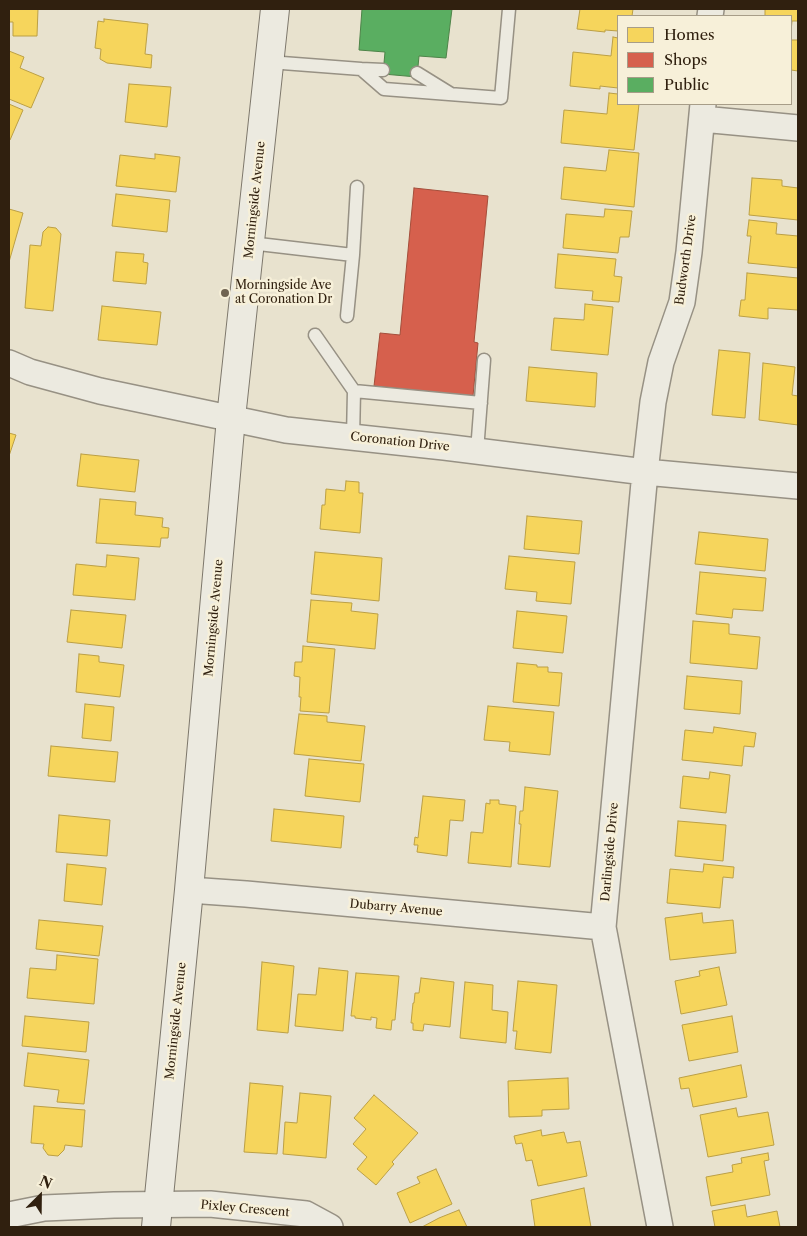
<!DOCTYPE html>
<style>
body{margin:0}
#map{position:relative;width:807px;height:1236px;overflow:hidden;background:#e8e2ce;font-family:"Libre Caslon Text",serif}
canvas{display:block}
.frame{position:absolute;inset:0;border:10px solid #30200f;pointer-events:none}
.legend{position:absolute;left:617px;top:15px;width:175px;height:90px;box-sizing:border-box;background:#f7f0d9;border:1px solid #a79d88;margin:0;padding:6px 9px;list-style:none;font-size:15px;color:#30200f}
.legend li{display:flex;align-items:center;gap:10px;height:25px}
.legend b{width:25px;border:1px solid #a79d88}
.north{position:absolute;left:15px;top:1171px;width:50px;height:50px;-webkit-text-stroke:4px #f7f0d9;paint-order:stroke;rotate:23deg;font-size:14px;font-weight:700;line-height:20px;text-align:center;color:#30200f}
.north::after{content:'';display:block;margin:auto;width:18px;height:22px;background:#30200f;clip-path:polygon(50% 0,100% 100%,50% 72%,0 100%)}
</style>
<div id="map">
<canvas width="807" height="1236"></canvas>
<div class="frame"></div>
<ul class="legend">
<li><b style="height:14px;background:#f6d55c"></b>Homes</li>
<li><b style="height:14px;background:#d6604d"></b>Shops</li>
<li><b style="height:14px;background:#5aae61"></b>Public</li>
</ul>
<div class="north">N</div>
</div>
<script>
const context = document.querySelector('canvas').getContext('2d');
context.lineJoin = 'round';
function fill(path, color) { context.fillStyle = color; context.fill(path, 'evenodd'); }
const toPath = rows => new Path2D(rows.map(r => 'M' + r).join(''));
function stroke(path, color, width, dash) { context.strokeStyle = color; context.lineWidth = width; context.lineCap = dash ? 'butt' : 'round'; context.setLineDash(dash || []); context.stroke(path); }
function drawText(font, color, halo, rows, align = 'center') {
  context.font = font + ' "Libre Caslon Text",serif'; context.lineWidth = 5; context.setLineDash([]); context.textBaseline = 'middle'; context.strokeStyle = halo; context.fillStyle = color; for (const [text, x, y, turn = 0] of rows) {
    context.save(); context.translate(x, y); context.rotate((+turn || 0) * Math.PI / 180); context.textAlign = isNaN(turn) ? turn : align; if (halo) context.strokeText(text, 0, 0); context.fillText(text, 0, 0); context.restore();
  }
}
const homes = toPath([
 [9,9,38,9,37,36,13,36,13,22,9,22,9,9],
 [580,9,633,9,632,16,618,16,618,31,605,30,605,32,577,29,580,9],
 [765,9,798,9,798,21,792,21,791,32,791,16,765,16,765,9],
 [104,19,148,24,145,54,152,55,151,68,107,63,100,59,101,49,95,48,98,21,104,22,104,19],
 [613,37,618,38,618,88,600,86,600,89,570,86,573,52,611,56,613,37],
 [791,40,798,40,798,71,791,70,791,40],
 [9,51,24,57,20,68,44,78,31,108,9,99,9,51],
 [129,84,171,87,167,127,125,122,129,84],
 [609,93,618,94,618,104,639,104,634,150,561,143,564,110,607,114,609,93],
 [9,104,23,110,10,140,9,139,9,104],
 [609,150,639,153,634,207,561,199,564,167,606,171,609,150],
 [155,154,180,157,176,192,116,186,120,155,155,159,155,154],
 [752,178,782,180,782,186,798,188,798,220,749,215,752,178],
 [116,194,170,200,167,232,112,226,116,194],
 [9,209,23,213,9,262,9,209],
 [605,209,632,211,629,237,620,237,618,253,563,248,566,214,604,217,605,209],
 [749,220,777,223,776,234,798,236,798,268,748,263,751,236,747,236,749,220],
 [48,227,56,228,61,234,53,311,25,308,30,245,41,246,43,232,48,227],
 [116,252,144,254,143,262,148,263,146,284,113,281,116,252],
 [558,254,616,259,614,276,622,277,619,302,592,300,593,291,555,288,558,254],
 [747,273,798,278,798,310,768,308,768,319,739,316,741,300,745,300,747,273],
 [585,304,613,307,608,355,551,350,554,318,584,320,585,304],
 [102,306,161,312,157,345,98,340,102,306],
 [719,350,750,353,745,418,712,415,719,350],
 [763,363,795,367,792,395,798,396,798,425,759,420,763,363],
 [529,367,597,373,595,407,526,401,529,367],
 [9,433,16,435,9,456,9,433],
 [81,454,139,460,135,492,77,486,81,454],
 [346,481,359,482,359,493,363,493,360,533,320,529,322,505,325,505,326,489,345,491,346,481],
 [100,499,136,502,135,515,163,518,162,527,169,528,168,538,161,538,160,547,96,543,100,499],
 [527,516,582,521,579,554,524,549,527,516],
 [699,532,768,539,765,571,695,564,699,532],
 [315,552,382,558,379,601,311,594,315,552],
 [107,555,139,558,135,600,73,595,76,564,106,567,107,555],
 [509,556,575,562,571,604,536,601,537,592,505,589,509,556],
 [700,572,766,578,763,611,733,609,732,618,696,614,700,572],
 [311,600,352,603,351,611,378,614,375,649,307,642,311,600],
 [71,610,126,615,122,648,67,642,71,610],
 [517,611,567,616,563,653,513,648,517,611],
 [693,621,729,624,729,634,760,637,757,669,690,663,693,621],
 [303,646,335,649,329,713,300,711,301,697,299,697,300,677,294,676,295,662,302,662,303,646],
 [79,654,99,656,99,662,124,665,120,697,76,692,79,654],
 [517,663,537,665,537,667,548,667,548,672,562,673,559,706,513,702,517,663],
 [687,676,742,681,740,714,684,709,687,676],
 [85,704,114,707,111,741,82,738,85,704],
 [488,706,554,712,550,755,509,751,510,742,484,740,488,706],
 [299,714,327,716,327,722,365,726,361,761,294,754,299,714],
 [714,727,756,733,754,747,744,746,742,766,682,760,685,730,713,733,714,727],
 [51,746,118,752,115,782,48,776,51,746],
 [309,759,364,764,360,802,305,796,309,759],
 [710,772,730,775,726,813,680,808,683,776,709,779,710,772],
 [525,787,558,791,550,867,518,864,521,824,519,824,520,811,523,811,525,787],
 [423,796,465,800,463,821,450,820,447,856,417,852,418,845,414,845,415,837,418,838,423,796],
 [490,800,499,800,499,804,516,806,511,867,468,863,471,832,483,833,486,803,490,804,490,800],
 [274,809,344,816,341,848,271,841,274,809],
 [59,815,110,820,107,856,56,852,59,815],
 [678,821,726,825,723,861,675,856,678,821],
 [67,864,106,868,102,905,64,901,67,864],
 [704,864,734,867,733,878,723,877,720,908,667,903,670,869,703,872,704,864],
 [702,913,703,923,733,920,736,953,670,960,665,918,702,913],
 [39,920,103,926,99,956,36,949,39,920],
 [57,955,98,959,94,1004,27,998,30,968,56,970,57,955],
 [262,962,294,966,288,1033,257,1030,262,962],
 [719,967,727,1005,681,1014,675,981,700,976,699,971,719,967],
 [319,968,348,971,343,1031,295,1026,298,994,316,995,319,968],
 [356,973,399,976,395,1020,392,1020,391,1030,376,1028,377,1018,371,1017,371,1020,355,1018,355,1016,351,1016,356,973],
 [421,978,454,982,450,1027,424,1024,423,1031,413,1030,413,1023,411,1023,413,1003,414,1003,415,993,419,993,421,978],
 [518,981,557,985,551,1053,515,1049,517,1031,513,1031,518,981],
 [465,982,493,985,492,1010,508,1012,506,1043,460,1038,465,982],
 [25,1016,89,1022,86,1052,22,1046,25,1016],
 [732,1016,738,1052,689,1061,682,1025,732,1016],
 [28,1053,89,1060,84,1104,57,1102,59,1090,24,1086,28,1053],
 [741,1065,747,1097,693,1107,689,1088,681,1089,679,1078,741,1065],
 [568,1078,569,1109,542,1110,542,1116,509,1117,508,1081,568,1078],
 [250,1083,283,1086,277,1154,244,1152,250,1083],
 [300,1093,331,1096,326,1158,283,1154,285,1122,297,1123,300,1093],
 [374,1095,418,1133,392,1162,394,1164,376,1185,357,1169,367,1157,353,1144,366,1129,354,1118,374,1095],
 [34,1106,85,1110,82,1147,65,1145,64,1150,58,1156,48,1155,43,1148,44,1144,31,1143,34,1106],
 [736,1108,738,1117,768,1112,774,1145,708,1157,700,1115,736,1108],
 [541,1130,542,1136,564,1132,567,1143,580,1141,587,1176,538,1186,532,1160,526,1161,522,1143,516,1144,514,1136,541,1130],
 [768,1153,769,1160,764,1161,770,1195,711,1206,706,1177,733,1172,732,1165,742,1163,741,1158,768,1153],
 [436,1169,452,1204,410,1223,397,1193,420,1183,417,1177,436,1169],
 [584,1188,591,1227,535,1227,531,1200,584,1188],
 [745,1205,747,1217,777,1211,780,1227,715,1227,712,1211,745,1205],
 [459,1210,467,1227,422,1227,439,1218,459,1210]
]);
fill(homes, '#f6d55c');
stroke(homes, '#bb9f45', 1);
const shops = toPath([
 [414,188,488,196,474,342,478,343,473,396,374,386,380,333,400,335,414,188]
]);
fill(shops, '#d6604d');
stroke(shops, '#a44d3a', 1);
const public = toPath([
 [362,9,452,9,446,58,419,56,417,77,383,74,385,52,359,50,362,9]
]);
fill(public, '#5aae61');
stroke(public, '#4d8348', 1);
const lane = toPath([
 [269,62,361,69,384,89,501,98,509,9],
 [361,69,383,70],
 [417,73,451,94],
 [250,243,353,255,347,316],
 [353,255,357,187],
 [315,335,354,391,481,403],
 [353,438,354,391],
 [477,451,484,360]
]);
const street = toPath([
 [710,16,711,9],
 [702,119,798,128],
 [9,363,30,372,100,391,286,430,444,447,645,472,798,486],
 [189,890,246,894,603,927],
 [9,1215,44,1208,114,1205,210,1204,306,1214,330,1227],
 [660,1227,603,927,645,472,653,402,661,362,682,302,689,252,703,104]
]);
const secondary = toPath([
 [156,1227,189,890,231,418,275,9]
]);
stroke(lane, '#979184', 15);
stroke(street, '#979184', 28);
stroke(secondary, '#7d776b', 30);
stroke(lane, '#eceae0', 12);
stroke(street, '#eceae0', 25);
stroke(secondary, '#eceae0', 28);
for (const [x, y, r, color] of [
 [225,293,5,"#706452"]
]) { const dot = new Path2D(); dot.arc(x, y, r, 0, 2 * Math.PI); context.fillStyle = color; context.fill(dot); stroke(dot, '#f7f0d9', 2); }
drawText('12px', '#30200f', '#f7f0d9', [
 ["Morningside Avenue",255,200,-84],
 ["Budworth Drive",686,260,-82],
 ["Coronation Drive",400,442,6],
 ["Morningside Avenue",214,618,-85],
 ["Darlingside Drive",610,852,-85],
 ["Dubarry Avenue",396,908,5],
 ["Morningside Avenue",176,1021,-84],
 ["Pixley Crescent",245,1209,5]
]);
drawText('12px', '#30200f', '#f7f0d9', [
 ["Morningside Ave",235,286],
 ["at Coronation Dr",235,300]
], 'left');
</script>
